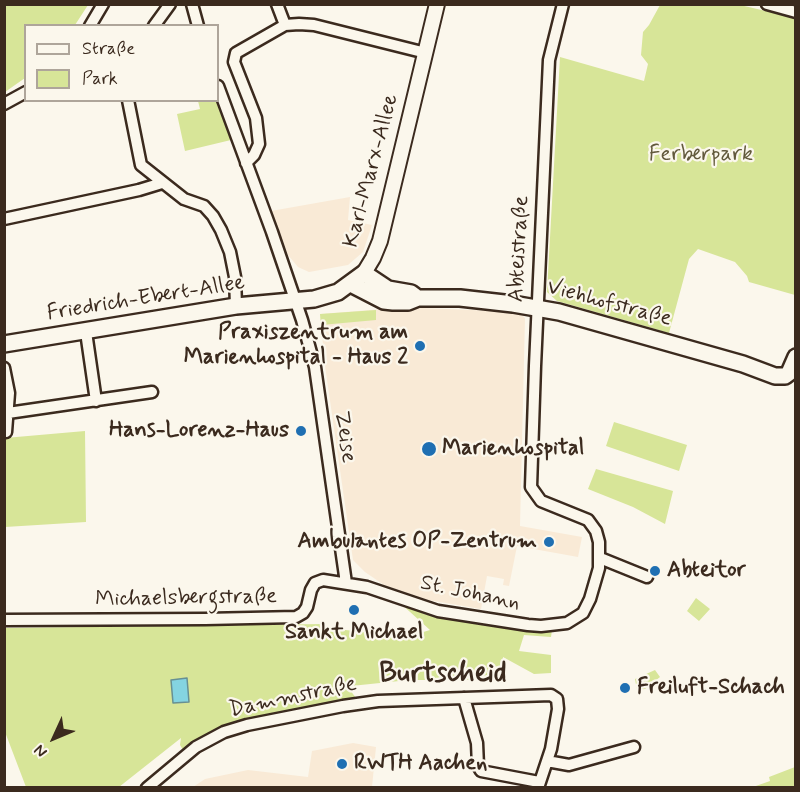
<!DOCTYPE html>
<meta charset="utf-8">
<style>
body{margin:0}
#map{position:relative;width:800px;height:792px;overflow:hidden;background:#fbf7ec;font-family:Mynerve,sans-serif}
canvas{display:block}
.frame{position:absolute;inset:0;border:6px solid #3b2a1e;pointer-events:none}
.legend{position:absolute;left:24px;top:24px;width:195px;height:78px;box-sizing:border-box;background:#fbf7ec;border:2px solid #aea59a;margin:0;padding:8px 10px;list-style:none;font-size:18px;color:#3b2a1e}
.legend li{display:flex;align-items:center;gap:12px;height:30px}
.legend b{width:30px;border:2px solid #aea59a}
.north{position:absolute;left:24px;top:708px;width:60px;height:60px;-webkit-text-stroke:4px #fbf7ec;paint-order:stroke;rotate:226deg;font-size:16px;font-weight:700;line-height:24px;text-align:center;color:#3b2a1e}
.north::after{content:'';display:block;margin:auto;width:21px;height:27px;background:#3b2a1e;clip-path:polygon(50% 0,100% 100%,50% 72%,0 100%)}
</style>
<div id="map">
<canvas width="800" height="792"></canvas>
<div class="frame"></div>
<ul class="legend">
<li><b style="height:8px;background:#fbf7ec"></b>Straße</li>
<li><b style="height:16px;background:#d7e598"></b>Park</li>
</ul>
<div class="north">N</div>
</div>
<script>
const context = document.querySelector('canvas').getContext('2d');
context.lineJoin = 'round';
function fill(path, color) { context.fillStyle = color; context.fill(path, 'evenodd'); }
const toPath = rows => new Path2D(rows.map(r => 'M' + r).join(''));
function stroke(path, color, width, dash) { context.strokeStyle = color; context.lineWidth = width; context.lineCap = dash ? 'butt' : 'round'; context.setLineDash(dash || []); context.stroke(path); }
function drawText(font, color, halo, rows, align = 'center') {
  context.font = font + ' Mynerve,sans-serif'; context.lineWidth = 4.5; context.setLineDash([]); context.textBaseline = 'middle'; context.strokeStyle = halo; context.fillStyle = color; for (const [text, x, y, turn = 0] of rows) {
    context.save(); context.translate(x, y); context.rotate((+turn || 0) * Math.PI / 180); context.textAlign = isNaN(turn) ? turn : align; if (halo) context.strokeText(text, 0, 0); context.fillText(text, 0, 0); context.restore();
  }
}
fill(toPath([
 [350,197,348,220,372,225,363,252,348,265,309,272,298,267,288,255,271,211],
 [422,308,496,311,522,315,525,318,520,526,582,537,578,557,517,546,509,586,503,585,504,579,487,576,481,609,428,600,384,585,365,572,353,560,325,366,320,314,383,309],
 [353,743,376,747,372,787,193,787,205,779,248,770,308,777,312,751]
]), '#f9ead6');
fill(toPath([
 [5,4,88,5,75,25,26,26,25,78,5,92],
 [660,5,740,5,796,18,795,295,749,282,747,276,735,262,698,249,689,259,669,333,557,301,547,292,560,57,644,81,648,64,641,55,643,32,649,25],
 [218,98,231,140,185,151,177,114,200,109,198,101,218,100],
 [376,310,376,320,321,325,320,314],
 [614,422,687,445,679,471,606,446],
 [85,431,86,522,5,527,5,438],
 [596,469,673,491,665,524,633,507,588,489],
 [696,598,710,609,699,621,687,611],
 [399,602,424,614,440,618,533,632,552,630,551,637,524,635,519,651,551,655,551,673,534,674,503,657,503,666,489,667,490,680,409,680,351,686,350,690,356,698,272,713,226,726,202,737,183,750,180,745,181,738,119,787,26,787,5,732,5,628,324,624,328,628,398,636,399,630,420,633,430,630],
 [655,670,660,677,645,689,637,690,635,679],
 [795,767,795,787,753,787,770,781,769,777]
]), '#d7e598');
const water = toPath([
 [187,678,189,702,173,703,171,680,187,678]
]);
fill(water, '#84d4e1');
stroke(water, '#679093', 1.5);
const minor = toPath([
 [192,4,198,26],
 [277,4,285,25],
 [767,4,796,12],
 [90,26,103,4],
 [154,26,170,4],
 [218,86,272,232,302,320,315,367,346,583],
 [128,100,141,165,184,199,204,206,213,216,221,230,230,252,235,277,236,306],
 [4,104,26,92],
 [246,163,254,155,259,144,256,118,234,62,236,53,285,25,299,24,314,25,426,53],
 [4,219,139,190,162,183],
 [86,332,96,401],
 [4,368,9,393,6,432],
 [8,413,152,392],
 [600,558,647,577],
 [4,620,205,619,296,617,303,613,307,607,311,590,315,583,323,580,367,587,438,611,528,625,541,626,567,623,583,613,590,599,599,568,599,542,596,531,588,520,541,501,531,487,535,366,549,60,563,4],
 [464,698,477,743,478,766,481,771,539,782],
 [547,761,569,765,634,747],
 [147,788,196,747,224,732,247,725,343,706,378,701,551,695,557,699,558,709,551,749,538,788]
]);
const tertiary = toPath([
 [364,273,373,258,380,241,437,4]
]);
const secondary = toPath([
 [351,284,384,301,393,302,408,302,418,298,460,298,513,304,559,312,743,364,775,376,785,376,789,373,796,357],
 [4,344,236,306,314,299,338,292,364,273,388,289,411,293,415,296]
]);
stroke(minor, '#3b2a1e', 15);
stroke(tertiary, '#3b2a1e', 18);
stroke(secondary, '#3b2a1e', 20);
stroke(minor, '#fbf7ec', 10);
stroke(tertiary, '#fbf7ec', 14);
stroke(secondary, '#fbf7ec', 15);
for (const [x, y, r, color] of [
 [420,346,6,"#1f6fb2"],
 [301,431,6,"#1f6fb2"],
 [429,449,8,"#1f6fb2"],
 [549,542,6,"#1f6fb2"],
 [655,571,6,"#1f6fb2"],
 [354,610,6,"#1f6fb2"],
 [625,688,6,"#1f6fb2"],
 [342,764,6,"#1f6fb2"]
]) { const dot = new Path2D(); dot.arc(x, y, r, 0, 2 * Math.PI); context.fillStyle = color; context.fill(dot); stroke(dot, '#fbf7ec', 2); }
drawText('22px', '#62593c', '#fbf7ec', [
 ["Ferberpark",701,155]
]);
drawText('22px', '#3b2a1e', '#fbf7ec', [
 ["Karl-Marx-Allee",372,171,-75],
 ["Abteistraße",520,249,-87],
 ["Friedrich-Ebert-Allee",146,299,-9],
 ["Viehhofstraße",609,304,15],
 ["Zeise",344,437,81],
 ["St. Johann",470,594,12],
 ["Michaelsbergstraße",186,599,-1],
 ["Dammstraße",293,698,-12]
]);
drawText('bold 22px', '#3b2a1e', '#fbf7ec', [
 ["Praxiszentrum am",408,333,"right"],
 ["Marienhospital - Haus 2",408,358,"right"],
 ["Hans-Lorenz-Haus",289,431,"right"],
 ["Marienhospital",442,449],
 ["Ambulantes OP-Zentrum",537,542,"right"],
 ["Abteitor",667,571],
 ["Sankt Michael",354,633,"center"],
 ["Freiluft-Schach",637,688],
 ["RWTH Aachen",354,764]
], 'left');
drawText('bold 28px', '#3b2a1e', '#fbf7ec', [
 ["Burtscheid",443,675]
]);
</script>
